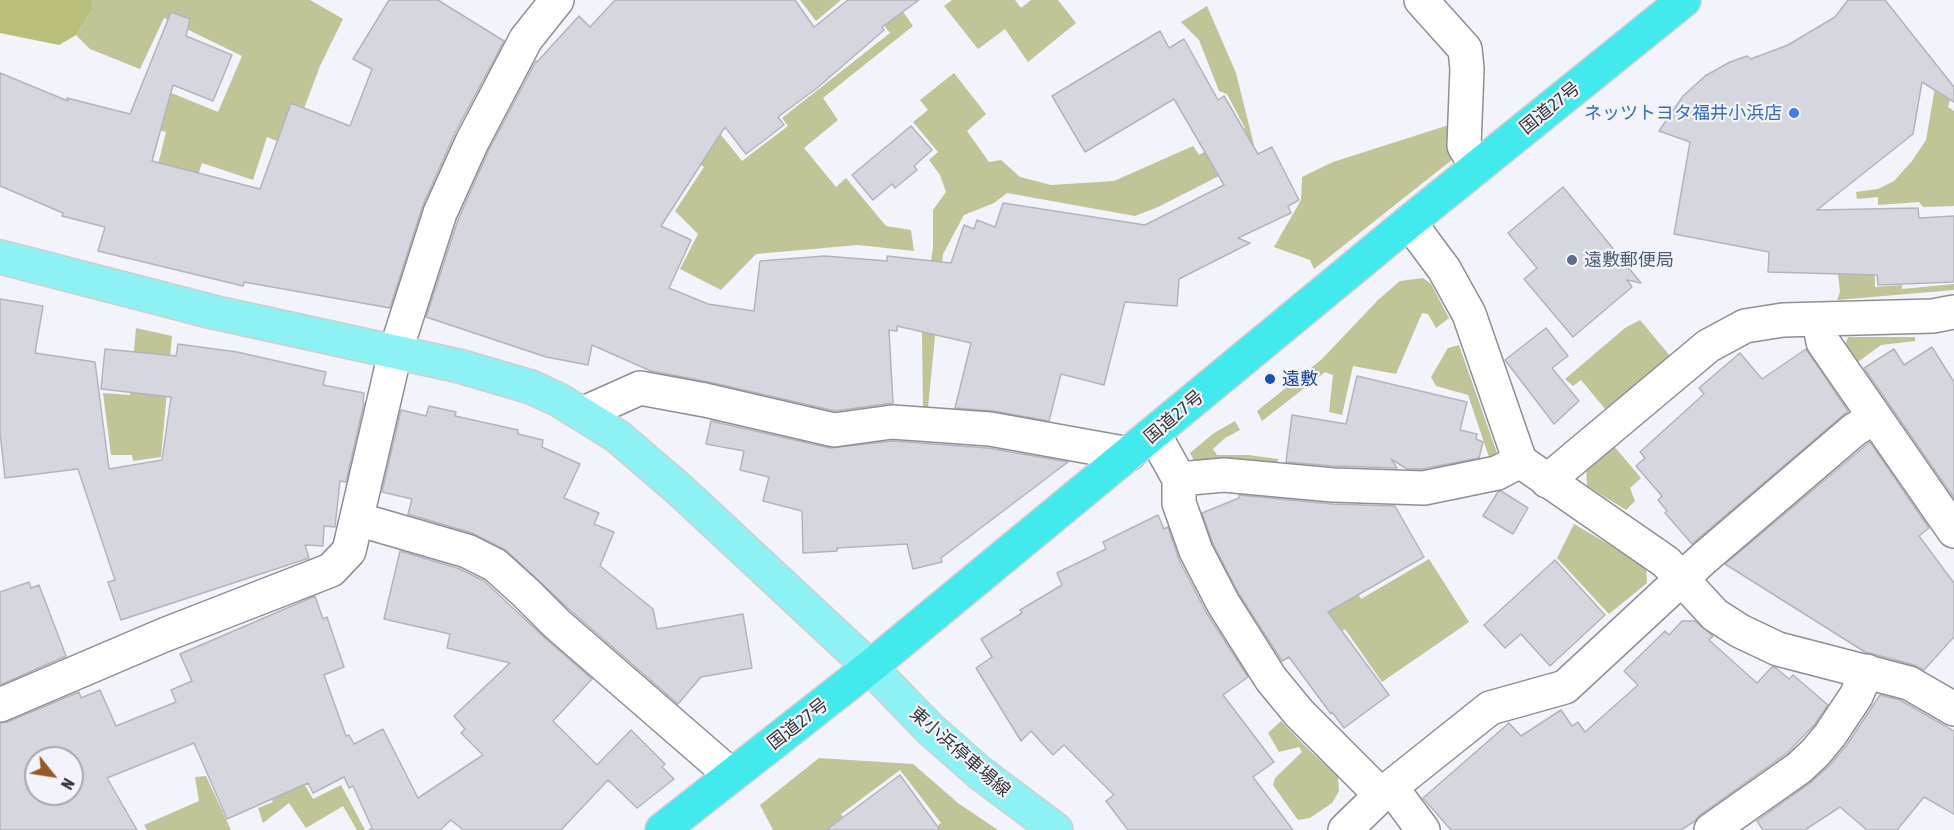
<!DOCTYPE html>
<meta charset="utf-8">
<style>
body{margin:0}
#map{position:relative;width:1954px;height:830px;overflow:hidden;background:#f2f3fb;font-family:"Asap Condensed",sans-serif}
canvas{display:block}
.north{position:absolute;left:24px;top:746px;width:60px;height:60px;box-sizing:border-box;background:#f2f3fb;border:2px solid #a7a7ae;border-radius:50%;rotate:120deg;font-size:16px;font-weight:700;line-height:24px;text-align:center;color:#36363a}
.north::after{content:'';display:block;margin:auto;width:21px;height:27px;background:#9a5924;clip-path:polygon(50% 0,100% 100%,50% 72%,0 100%)}
</style>
<div id="map">
<canvas width="1954" height="830"></canvas>
<div class="north">N</div>
</div>
<script>
const context = document.querySelector('canvas').getContext('2d');
context.lineJoin = 'round';
function fill(path, color) { context.fillStyle = color; context.fill(path, 'evenodd'); }
const toPath = rows => new Path2D(rows.map(r => 'M' + r).join(''));
function stroke(path, color, width, dash) { context.strokeStyle = color; context.lineWidth = width; context.lineCap = dash ? 'butt' : 'round'; context.setLineDash(dash || []); context.stroke(path); }
function drawText(font, color, halo, rows, align = 'center') {
  context.font = font + ' "Asap Condensed","Noto Sans JP",sans-serif'; context.lineWidth = 4.5; context.setLineDash([]); context.textBaseline = 'middle'; context.strokeStyle = halo; context.fillStyle = color; for (const [text, x, y, turn = 0] of rows) {
    context.save(); context.translate(x, y); context.rotate((+turn || 0) * Math.PI / 180); context.textAlign = isNaN(turn) ? turn : align; if (halo) context.strokeText(text, 0, 0); context.fillText(text, 0, 0); context.restore();
  }
}
fill(toPath([
 [93,0,310,0,343,19,320,66,290,146,267,137,253,180,202,163,196,181,157,169,166,132,159,130,169,92,218,112,242,56,164,18,140,69,90,49,76,35,92,10],
 [800,0,841,0,816,21],
 [864,0,895,0,913,26,823,98,838,120,804,148,836,187,846,178,886,226,911,230,914,251,858,245,756,254,721,290,680,269,698,234,675,211,704,167,669,143,706,116,742,161,788,126,782,118,890,33],
 [952,0,1015,0,1021,8,1031,0,1058,0,1076,23,1028,62,1005,29,978,49,944,6],
 [1207,6,1236,73,1254,145,1238,157,1219,176,1158,207,1135,216,1007,193,994,203,964,215,943,254,928,408,923,408,922,330,933,247,933,210,946,192,940,175,929,160,938,152,913,122,928,110,920,100,954,73,986,114,967,131,989,162,1001,160,1020,177,1051,185,1114,181,1193,146,1199,155,1245,128,1227,94,1219,91,1199,40,1181,22],
 [1935,88,1951,96,1948,107,1954,111,1954,206,1923,207,1919,202,1878,205,1878,197,1857,199,1856,192,1878,189,1894,181,1912,161,1926,140],
 [1452,124,1453,159,1314,269,1310,260,1274,247,1301,200,1302,177,1333,162],
 [1874,261,1875,287,1902,285,1902,289,1954,284,1954,290,1837,300,1840,292,1838,274],
 [1423,278,1431,284,1449,318,1436,328,1428,314,1422,313,1396,374,1353,366,1342,415,1329,412,1333,375,1325,372,1262,421,1257,411,1322,359,1378,300,1400,281],
 [1640,320,1670,356,1606,410,1581,380,1573,386,1565,379,1625,328],
 [136,328,172,336,161,457,133,461,132,455,111,455,103,393,130,395],
 [1848,337,1915,337,1915,341,1881,345,1855,364,1844,349],
 [1459,345,1497,453,1490,460,1468,395,1436,386,1431,377,1448,348],
 [1235,421,1240,430,1225,438,1213,449,1217,455,1248,455,1278,459,1276,470,1196,464,1190,453,1214,433],
 [1613,445,1641,478,1630,488,1635,501,1626,510,1587,486,1586,469],
 [1574,524,1646,566,1647,583,1609,614,1557,558],
 [1429,559,1469,622,1382,682,1345,629,1299,658,1347,574,1361,599],
 [1281,721,1305,746,1338,777,1339,791,1332,803,1310,818,1298,820,1273,785,1275,778,1302,752,1299,747,1279,752,1268,733],
 [289,757,313,799,341,785,365,830,357,830,343,806,306,828,289,803,263,823,258,808,273,802,261,774],
 [819,758,913,764,958,803,998,830,933,830,941,823,900,770,841,814,852,830,773,830,760,805],
 [206,776,231,830,147,830,144,825,199,801,195,777]
]), '#c0c497');
fill(toPath([
 [0,0,93,0,92,10,76,35,59,45,0,33]
]), '#b9be7b');
const building = toPath([
 [389,0,438,0,504,41,455,133,423,205,390,308,244,282,243,286,98,251,105,227,62,216,63,213,0,186,0,73,68,101,67,98,130,114,171,12,190,19,186,36,232,55,213,101,173,85,152,161,260,189,291,103,350,126,372,69,353,59,389,0],
 [615,0,795,0,814,27,848,0,919,0,882,27,884,30,817,88,778,117,784,125,746,154,725,127,661,226,691,240,669,288,708,304,754,311,760,261,825,256,887,261,887,256,951,263,964,225,974,229,977,220,995,227,1003,203,1145,225,1224,185,1174,99,1085,152,1052,96,1160,31,1169,48,1184,39,1218,100,1224,96,1258,154,1272,147,1299,200,1288,206,1291,213,1238,238,1250,243,1179,279,1177,306,1125,302,1104,385,1061,374,1049,421,993,411,955,408,971,343,897,326,897,331,889,330,893,403,835,411,709,382,651,371,592,345,588,365,546,357,426,317,458,220,489,150,536,61,537,62,579,16,590,27,615,0],
 [1848,0,1885,0,1954,87,1954,102,1922,82,1913,134,1817,210,1918,208,1919,218,1954,216,1954,282,1878,285,1877,275,1768,272,1769,252,1674,234,1690,142,1659,131,1683,96,1705,76,1730,62,1747,56,1751,59,1788,45,1835,17,1848,0],
 [911,126,932,150,914,166,917,170,895,188,892,184,873,200,852,175,911,126],
 [1563,187,1641,283,1627,280,1632,287,1573,337,1524,279,1537,268,1508,233,1563,187],
 [0,299,43,306,35,353,95,362,109,469,162,460,171,397,101,389,105,349,176,356,178,344,237,352,326,372,323,385,364,393,363,402,364,403,346,482,340,481,335,527,324,526,323,546,305,545,309,558,121,620,108,582,115,580,78,469,5,478,0,432,0,299],
 [1546,328,1568,356,1552,368,1579,401,1554,424,1505,360,1546,328],
 [1932,347,1954,382,1954,498,1864,368,1894,349,1904,365,1932,347],
 [1806,349,1848,411,1692,544,1665,513,1667,511,1658,500,1662,496,1636,466,1645,458,1640,452,1704,394,1699,388,1740,353,1762,379,1806,349],
 [1357,376,1467,402,1460,430,1477,434,1476,439,1483,442,1479,458,1422,469,1407,469,1391,459,1397,468,1334,466,1286,462,1292,415,1346,424,1357,376],
 [429,406,456,412,455,416,518,430,518,434,543,440,542,447,580,464,564,498,599,513,594,524,614,532,600,566,653,609,657,629,743,614,752,668,701,677,678,704,570,610,507,551,472,533,408,514,412,499,382,492,401,410,426,416,429,406],
 [711,421,830,448,893,441,988,448,1068,462,941,558,942,562,913,569,907,544,837,548,837,551,803,553,802,511,763,501,769,477,740,470,744,451,706,444,711,421],
 [1870,442,1929,528,1919,536,1954,583,1954,637,1924,670,1914,665,1865,652,1725,564,1870,442],
 [1501,491,1528,508,1513,534,1483,516,1498,492,1501,491],
 [1239,495,1332,504,1395,506,1424,557,1328,612,1389,695,1344,728,1332,712,1331,714,1289,657,1282,661,1239,594,1213,544,1202,513,1239,498,1239,495],
 [1158,515,1164,529,1168,527,1179,560,1206,612,1248,677,1223,695,1274,762,1253,777,1293,830,1128,830,1106,801,1114,795,1064,745,1053,755,1031,731,1021,741,976,668,992,657,981,639,1022,613,1020,610,1062,585,1057,573,1106,549,1103,542,1158,515],
 [400,551,460,569,484,581,545,638,592,679,553,721,597,765,631,730,665,764,662,767,674,779,637,808,608,780,561,830,463,830,451,820,440,830,369,830,372,828,353,786,349,788,344,777,313,793,308,783,227,819,194,743,107,778,137,830,0,830,0,723,7,722,79,692,81,698,100,690,116,726,176,702,171,690,192,681,180,654,315,596,323,619,327,617,344,667,324,675,346,736,349,735,354,744,383,729,418,798,483,755,461,733,465,729,454,716,510,663,447,648,450,634,384,619,400,551],
 [36,758,72,758,72,794,36,794,36,758],
 [1555,560,1605,615,1550,666,1521,634,1505,648,1484,625,1555,560],
 [29,582,31,588,39,585,66,656,0,685,0,592,29,582],
 [1682,621,1695,621,1713,636,1709,640,1757,683,1772,667,1776,668,1789,679,1793,675,1828,705,1815,724,1787,753,1700,815,1695,821,1681,830,1451,830,1423,798,1509,723,1521,736,1561,710,1572,726,1578,722,1585,732,1638,685,1624,671,1665,631,1669,635,1682,621],
 [1880,695,1900,700,1954,731,1954,814,1924,797,1897,830,1867,830,1840,807,1805,830,1763,830,1757,821,1810,783,1828,767,1846,746,1880,695],
 [900,775,940,830,826,830,900,775]
]);
fill(building, '#d5d6de');
stroke(building, '#b4b4bd', 1.5);
const minor = toPath([
 [1421,0,1465,49,1467,69,1464,146,1477,167],
 [1409,222,1444,269,1469,314,1520,461,1666,562,1715,615,1740,631,1778,649,1909,683,1954,709],
 [1819,321,1823,342,1954,531],
 [584,413,640,388,705,400,834,430,892,422,990,429,1129,454],
 [1154,434,1179,479,1179,503,1196,551,1223,603,1271,679,1299,713,1381,795],
 [1179,479,1224,475,1333,485,1424,488,1497,473,1520,461],
 [1547,481,1708,346,1745,326,1783,320,1933,316,1954,312],
 [357,519,467,551,495,565,526,593,557,624,731,775],
 [0,705,164,635,331,570,349,551,395,353,440,213,472,142,526,39,557,0],
 [1391,787,1423,830],
 [1345,830,1381,795,1490,708,1565,687,1703,559,1854,430,1874,417],
 [1711,830,1799,768,1815,753,1830,735,1856,696,1867,671]
]);
const major = toPath([
 [0,257,213,312,459,366,531,387,559,400,617,436,681,491,870,667,930,729,980,773,1056,830]
]);
const highway = toPath([
 [662,830,870,667,1409,222,1684,0]
]);
stroke(minor, '#8d8e96', 36);
stroke(major, '#cfcfd0', 36);
stroke(highway, '#cfcfd0', 36);
stroke(minor, '#fff', 33);
stroke(major, '#8ef2f5', 33);
stroke(highway, '#42eaee', 33);
for (const [x, y, r, color] of [
 [1794,113,6,"#3f7fe0"],
 [1572,260,6,"#5c6f8a"],
 [1270,379,6,"#1a4fb4"]
]) { const dot = new Path2D(); dot.arc(x, y, r, 0, 2 * Math.PI); context.fillStyle = color; context.fill(dot); stroke(dot, '#f2f3fb', 2); }
drawText('18px', '#36363a', '#f2f3fb', [
 ["国道27号",1550,108,-39],
 ["国道27号",1174,417,-40],
 ["国道27号",798,724,-38],
 ["東小浜停車場線",960,752,41]
]);
drawText('18px', '#366cbe', '#f2f3fb', [
 ["ネッツトヨタ福井小浜店",1782,113]
], 'right');
drawText('18px', '#4e5e75', '#f2f3fb', [
 ["遠敷郵便局",1584,260]
], 'left');
drawText('18px', '#164399', '#f2f3fb', [
 ["遠敷",1282,379]
], 'left');
</script>
